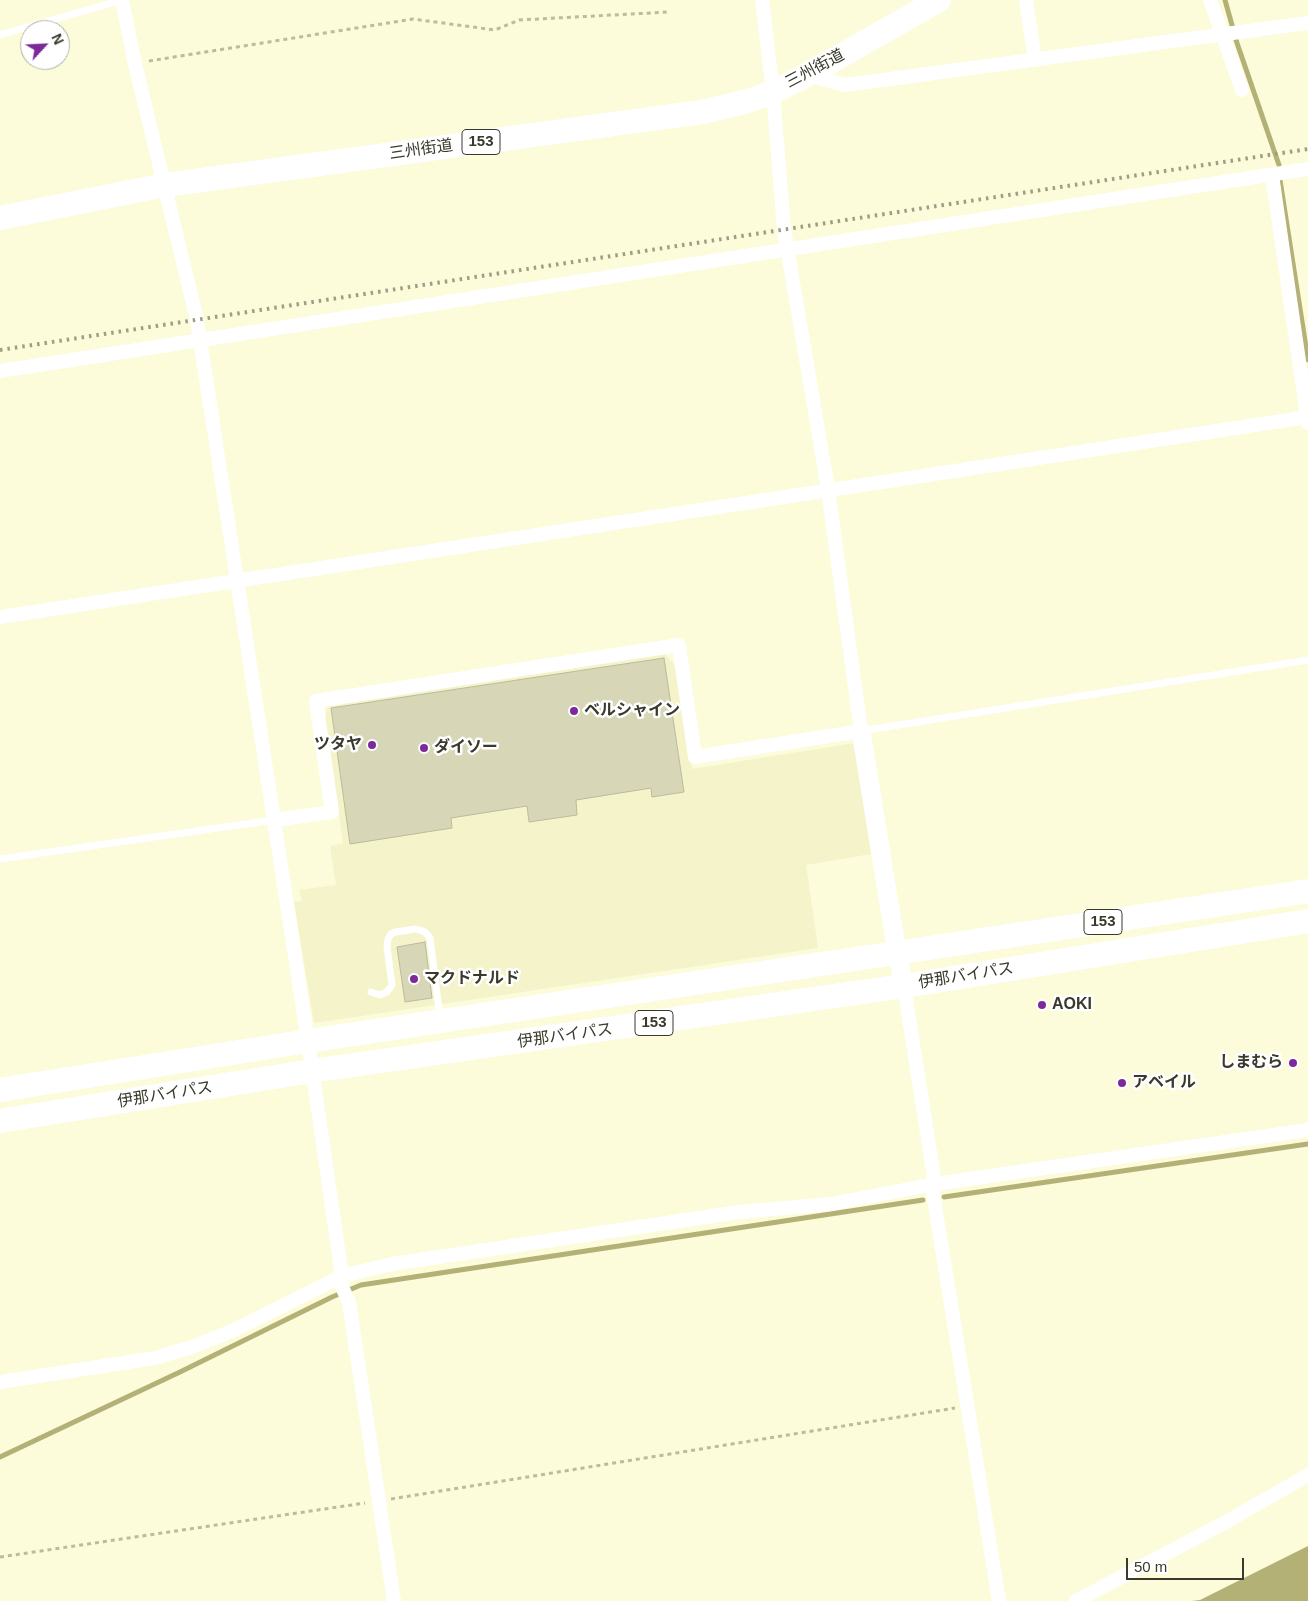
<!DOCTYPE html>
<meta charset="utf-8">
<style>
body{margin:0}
#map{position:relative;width:1308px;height:1601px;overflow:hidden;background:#fcfbda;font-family:Helvetica,sans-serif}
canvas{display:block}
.north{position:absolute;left:20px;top:20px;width:50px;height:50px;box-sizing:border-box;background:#fff;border:1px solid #b0b0ab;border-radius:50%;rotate:65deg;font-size:14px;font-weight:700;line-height:20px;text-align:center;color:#39392c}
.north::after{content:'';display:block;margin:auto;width:18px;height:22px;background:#7c2999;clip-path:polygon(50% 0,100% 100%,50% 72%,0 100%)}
.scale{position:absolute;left:1126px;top:1558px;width:118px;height:22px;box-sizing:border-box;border:2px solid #39392c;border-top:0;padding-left:6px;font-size:15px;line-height:18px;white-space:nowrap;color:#39392c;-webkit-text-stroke:4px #fff;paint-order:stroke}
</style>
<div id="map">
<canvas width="1308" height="1601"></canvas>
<div class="north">N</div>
<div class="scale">50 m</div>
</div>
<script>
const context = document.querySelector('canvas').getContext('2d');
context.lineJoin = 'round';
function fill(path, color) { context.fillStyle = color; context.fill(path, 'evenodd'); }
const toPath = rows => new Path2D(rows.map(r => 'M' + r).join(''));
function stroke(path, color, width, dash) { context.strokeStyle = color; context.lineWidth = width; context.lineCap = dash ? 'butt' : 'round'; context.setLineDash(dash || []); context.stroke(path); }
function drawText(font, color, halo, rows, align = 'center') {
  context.font = font + ' Helvetica,"Noto Sans JP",sans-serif'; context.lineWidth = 5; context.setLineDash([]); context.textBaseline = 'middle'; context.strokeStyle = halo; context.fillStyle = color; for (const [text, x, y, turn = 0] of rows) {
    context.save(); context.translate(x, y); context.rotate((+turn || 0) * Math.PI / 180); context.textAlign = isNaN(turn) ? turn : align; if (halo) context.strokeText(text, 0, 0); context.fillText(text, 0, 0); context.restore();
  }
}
fill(toPath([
 [665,654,674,664,692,769,855,743,871,854,806,865,818,948,314,1023,294,902,302,901,299,890,336,885,330,846,343,843,325,719,327,709,331,705]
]), '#f5f3ca');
fill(toPath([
 [1308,1546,1308,1601,1192,1601,1200,1600]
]), '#b4b177');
stroke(toPath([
 [1225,0,1237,43,1279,165],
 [1280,180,1308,360],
 [944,1197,1308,1144],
 [0,1457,180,1372,332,1297,361,1285,923,1200]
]), '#b4b177', 5);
const building = toPath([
 [664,658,684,792,652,797,651,788,576,800,577,815,529,822,527,806,451,818,452,828,350,844,331,708,664,658],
 [425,942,432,998,405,1002,397,947,425,942]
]);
fill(building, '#d7d6b6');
stroke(building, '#bcbb9c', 1);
stroke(toPath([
 [149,61,413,19,495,30,519,20,669,12],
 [391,1499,955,1408],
 [0,1557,365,1503]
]), '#bbbba0', 3, [4, 4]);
stroke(toPath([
 [0,35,122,0],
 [861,731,1308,660],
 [0,859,274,820],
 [371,992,380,995,387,992,392,985,387,947,388,939,391,934,395,932,416,929,425,932,430,938,440,1018]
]), '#fff', 7);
stroke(toPath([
 [122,0,135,64,197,320,308,1041,342,1276,342,1287,349,1302,394,1601],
 [1026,0,1035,60],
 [1210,0,1242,90],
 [807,75,845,85,1308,23],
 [1272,175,1308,423],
 [0,371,1308,169],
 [0,617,1308,417],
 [274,820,332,812,316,701,679,645,695,757,861,731,828,489,784,229,773,92,762,0],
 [904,986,935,1184,933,1193,999,1601],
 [0,1382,155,1358,192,1347,232,1331,342,1276,392,1264,739,1212,831,1204,935,1184,1308,1130],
 [1076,1601,1226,1522,1308,1475]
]), '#fff', 14);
stroke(toPath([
 [861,731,897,953,904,986]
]), '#fff', 19);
stroke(toPath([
 [0,218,165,185,702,112,748,101,773,92,807,75,939,0],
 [0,1090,308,1041,1308,891],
 [0,1121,312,1071,904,986,1308,921]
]), '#fff', 24);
stroke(toPath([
 [0,350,1308,149]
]), '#9e9d86', 4, [2.5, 5]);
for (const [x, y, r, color] of [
 [574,711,5,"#7c2999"],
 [372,745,5,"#7c2999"],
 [424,748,5,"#7c2999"],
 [414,979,5,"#7c2999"],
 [1042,1005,5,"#7c2999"],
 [1293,1063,5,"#7c2999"],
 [1122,1083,5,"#7c2999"]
]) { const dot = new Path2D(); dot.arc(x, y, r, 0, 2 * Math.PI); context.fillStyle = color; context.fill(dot); stroke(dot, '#fff', 2); }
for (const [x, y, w] of [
 [481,142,38],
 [1103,922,38],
 [654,1023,38]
]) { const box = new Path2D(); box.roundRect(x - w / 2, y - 12.5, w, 25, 4); context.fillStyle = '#fff'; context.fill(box); stroke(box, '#39392c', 1); }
drawText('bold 15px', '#39392c', null, [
 ["153",481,142],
 ["153",1103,922],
 ["153",654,1023]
]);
drawText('16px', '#39392c', '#fff', [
 ["三州街道",815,69,-28],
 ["三州街道",421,150,-8],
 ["伊那バイパス",966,976,-9],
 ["伊那バイパス",565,1036,-8],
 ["伊那バイパス",165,1095,-9]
]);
drawText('bold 16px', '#39392c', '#fff', [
 ["ベルシャイン",584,711],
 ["ツタヤ",362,745,"right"],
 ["ダイソー",434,748],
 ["マクドナルド",424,979],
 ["AOKI",1052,1005],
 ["しまむら",1283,1063,"right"],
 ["アベイル",1132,1083]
], 'left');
</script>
